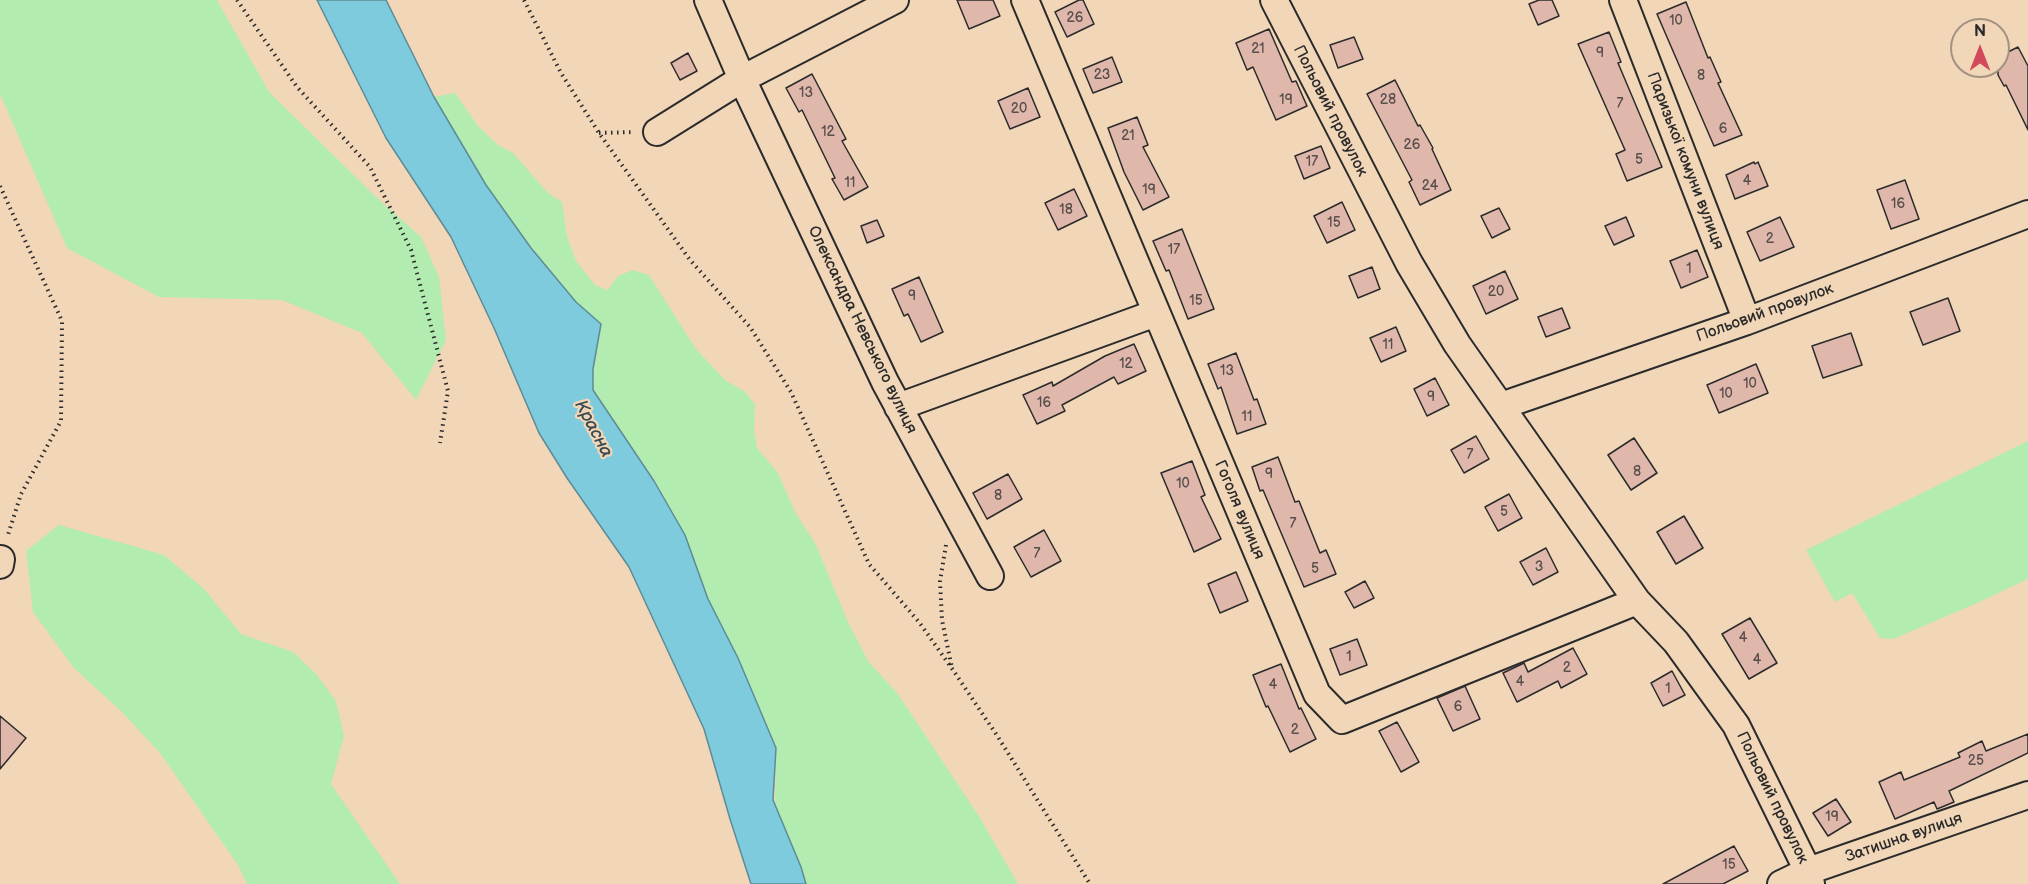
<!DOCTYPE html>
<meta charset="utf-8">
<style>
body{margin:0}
#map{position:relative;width:2028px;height:884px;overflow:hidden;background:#f1d6b8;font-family:"Balsamiq Sans",sans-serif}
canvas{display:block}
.north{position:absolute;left:1950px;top:18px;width:60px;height:60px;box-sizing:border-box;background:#f1d6b8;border:2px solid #a29280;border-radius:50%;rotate:0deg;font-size:16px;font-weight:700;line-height:24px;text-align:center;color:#2b2b2b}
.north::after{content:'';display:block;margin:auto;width:21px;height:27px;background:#d1495b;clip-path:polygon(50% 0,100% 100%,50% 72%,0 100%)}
</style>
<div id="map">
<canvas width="2028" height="884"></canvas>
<div class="north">N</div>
</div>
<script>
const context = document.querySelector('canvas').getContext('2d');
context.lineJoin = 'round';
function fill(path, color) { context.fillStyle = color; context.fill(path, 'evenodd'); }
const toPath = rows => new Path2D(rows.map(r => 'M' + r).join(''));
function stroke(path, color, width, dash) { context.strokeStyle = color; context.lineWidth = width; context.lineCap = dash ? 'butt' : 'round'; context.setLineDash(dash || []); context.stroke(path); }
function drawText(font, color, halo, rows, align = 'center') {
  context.font = font + ' "Balsamiq Sans",sans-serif'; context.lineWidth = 4.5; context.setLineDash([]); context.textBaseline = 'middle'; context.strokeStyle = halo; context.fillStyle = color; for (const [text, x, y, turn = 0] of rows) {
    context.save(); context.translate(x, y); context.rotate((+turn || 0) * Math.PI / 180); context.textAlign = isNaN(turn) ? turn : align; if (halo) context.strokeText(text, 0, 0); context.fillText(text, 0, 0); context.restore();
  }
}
fill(toPath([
 [0,0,217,0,269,92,374,195,421,237,439,277,446,340,416,400,362,333,282,300,159,297,67,248,0,94],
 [455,93,478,126,498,145,513,153,548,193,562,202,567,236,576,261,595,285,608,290,618,276,633,270,649,275,696,349,725,380,744,391,755,404,754,429,757,448,778,473,795,512,816,545,847,620,868,661,898,694,980,818,1018,884,806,884,801,867,775,804,776,748,738,658,708,599,654,481,593,390,593,369,601,324,576,302,531,248,486,185,434,97],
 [2028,441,2028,579,1975,604,1893,639,1880,638,1852,593,1835,602,1806,550],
 [59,525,164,555,204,589,241,634,293,652,316,674,336,701,344,736,331,784,400,884,247,884,238,865,160,753,121,711,74,668,33,612,26,551]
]), '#b3ecb0');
const water = toPath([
 [317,0,386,0,434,97,486,185,531,248,576,302,601,324,593,369,593,390,654,481,685,535,708,599,738,658,776,748,773,800,801,867,806,884,751,884,730,819,704,729,629,567,567,478,539,433,494,328,451,237,386,138,317,0]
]);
fill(water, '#7ecbdd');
stroke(water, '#5d8b96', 1.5);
const building = toPath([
 [957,0,993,0,1000,16,969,29,957,0],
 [1079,0,1083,0,1094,24,1067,37,1055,12,1079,0],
 [1539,0,1552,0,1559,16,1538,25,1529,4,1539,0],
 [1686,2,1708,58,1710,57,1721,82,1718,83,1742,135,1714,146,1657,14,1686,2],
 [1269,29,1292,82,1296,81,1307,106,1276,120,1253,67,1247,70,1236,43,1269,29],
 [1609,32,1621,62,1618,63,1662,167,1627,181,1616,154,1625,150,1578,44,1609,32],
 [1354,37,1363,59,1338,68,1330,45,1354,37],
 [2018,47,2028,66,2028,130,2006,85,2004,86,1998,75,1998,57,2018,47],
 [688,53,697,71,680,80,671,63,688,53],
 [1112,57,1122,82,1093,93,1083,69,1112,57],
 [812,74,846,139,842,141,868,187,844,200,832,179,835,178,802,110,799,112,786,88,812,74],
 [1395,80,1418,126,1420,125,1433,148,1432,149,1451,190,1420,205,1409,182,1412,180,1367,94,1395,80],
 [1028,88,1040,117,1010,129,998,101,1028,88],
 [1137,117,1148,145,1143,147,1169,197,1143,210,1124,172,1108,128,1137,117],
 [1321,146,1330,168,1304,179,1295,156,1321,146],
 [1754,162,1755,164,1758,162,1768,186,1735,199,1726,175,1754,162],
 [1905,180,1919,219,1891,229,1877,190,1905,180],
 [1074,189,1087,216,1058,230,1045,203,1074,189],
 [1342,202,1355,230,1327,243,1314,216,1342,202],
 [1499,208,1510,229,1492,238,1481,216,1499,208],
 [1626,217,1634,236,1614,245,1605,226,1626,217],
 [1780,217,1794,247,1760,261,1747,232,1780,217],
 [877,220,884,236,867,243,861,226,877,220],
 [1182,229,1214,309,1188,319,1169,270,1166,271,1153,241,1182,229],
 [1697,250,1708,277,1681,288,1670,261,1697,250],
 [1372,267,1380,289,1358,298,1349,276,1372,267],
 [1505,271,1518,299,1486,314,1473,286,1505,271],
 [919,277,943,332,921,342,908,314,904,316,892,289,919,277],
 [1948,298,1960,331,1923,345,1910,312,1948,298],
 [1562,308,1570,328,1546,337,1538,317,1562,308],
 [1396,327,1406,351,1381,362,1370,338,1396,327],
 [1851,333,1862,365,1823,378,1812,346,1851,333],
 [1134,344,1146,371,1118,384,1114,377,1062,405,1065,411,1037,424,1023,395,1052,382,1053,386,1105,356,1134,344],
 [1236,353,1254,400,1257,399,1266,424,1237,434,1221,387,1218,389,1208,364,1236,353],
 [1756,364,1768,393,1719,413,1707,385,1756,364],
 [1435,378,1449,405,1427,416,1414,389,1435,378],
 [1476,436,1489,459,1464,473,1451,450,1476,436],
 [1634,438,1657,473,1631,490,1608,455,1634,438],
 [1278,457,1295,502,1299,501,1320,553,1326,550,1336,574,1304,587,1263,490,1260,491,1252,467,1278,457],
 [1192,461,1205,495,1201,497,1221,539,1194,552,1161,473,1192,461],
 [1008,474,1022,499,987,519,973,493,1008,474],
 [1509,494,1522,518,1498,531,1485,507,1509,494],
 [1684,516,1703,548,1676,564,1657,532,1684,516],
 [1044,530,1061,561,1031,577,1014,547,1044,530],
 [1546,548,1558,572,1533,585,1520,562,1546,548],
 [1236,572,1248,601,1220,613,1208,584,1236,572],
 [1365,581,1374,598,1354,608,1345,592,1365,581],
 [1750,618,1777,663,1749,679,1722,634,1750,618],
 [1357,639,1367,665,1340,675,1330,649,1357,639],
 [1573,648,1587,674,1561,688,1558,681,1517,702,1503,673,1524,663,1528,672,1573,648],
 [1281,664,1299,709,1301,708,1316,739,1290,752,1268,706,1266,707,1253,675,1281,664],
 [1672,671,1685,695,1663,706,1651,683,1672,671],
 [1465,686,1480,719,1453,731,1437,698,1465,686],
 [0,716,26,738,0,769,0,716],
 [1397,722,1419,762,1401,772,1379,731,1397,722],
 [2028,734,2028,753,1949,791,1954,802,1937,809,1934,802,1895,819,1879,782,1901,772,1904,780,1960,757,1958,753,1982,741,1986,751,2028,734],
 [1836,799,1851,822,1828,836,1813,813,1836,799],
 [1734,846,1748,871,1723,884,1663,884,1734,846]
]);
fill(building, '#dfb7ab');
stroke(building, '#2b2b2b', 1.5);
const street = toPath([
 [708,0,742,79,885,382,990,576],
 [1025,0,1317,694,1342,720,1637,601],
 [1274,0,1409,263,1457,344,1637,601,1676,642,1736,725,1808,871,1811,884],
 [1623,0,1747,321],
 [657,132,742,79,895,0],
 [1501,406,1747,321,2028,214],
 [898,407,1156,313],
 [0,565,1,559],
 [1781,884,1808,871,2028,795]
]);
stroke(street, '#2b2b2b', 30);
stroke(toPath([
 [237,0,297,87,370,167,411,250,448,391,440,443],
 [524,0,561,73,599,133,690,260,750,327,791,392,869,564,919,622,953,670,998,737,1090,884],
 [599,133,635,132],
 [0,186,62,321,61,421,21,494,7,538],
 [946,545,940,581,942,620,952,668]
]), '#2b2b2b', 4, [1.5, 4.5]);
stroke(street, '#f1d6b8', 26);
drawText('14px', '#584e4b', null, [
 ["26",1075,18],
 ["10",1676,21],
 ["21",1258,49],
 ["9",1600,53],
 ["23",1102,75],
 ["8",1701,76],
 ["13",806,93],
 ["19",1286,100],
 ["28",1388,100],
 ["7",1620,104],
 ["20",1019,109],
 ["6",1723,129],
 ["12",828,132],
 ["21",1128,136],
 ["26",1412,145],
 ["5",1639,160],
 ["17",1312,162],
 ["4",1747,181],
 ["11",850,183],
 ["24",1430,186],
 ["19",1149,190],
 ["16",1898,204],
 ["18",1066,210],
 ["15",1334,223],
 ["2",1770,239],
 ["17",1174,250],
 ["1",1689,269],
 ["20",1496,292],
 ["9",912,296],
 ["15",1196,301],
 ["11",1388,345],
 ["12",1126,364],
 ["13",1227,371],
 ["10",1750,384],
 ["10",1726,394],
 ["9",1431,397],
 ["16",1044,403],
 ["11",1247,417],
 ["7",1470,455],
 ["8",1637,472],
 ["9",1269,474],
 ["10",1183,484],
 ["8",998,496],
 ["5",1504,512],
 ["7",1293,524],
 ["7",1037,554],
 ["3",1539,567],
 ["5",1315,569],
 ["4",1743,638],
 ["1",1349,657],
 ["4",1757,660],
 ["2",1567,668],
 ["4",1520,682],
 ["4",1273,685],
 ["1",1668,689],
 ["6",1458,707],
 ["2",1295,730],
 ["25",1976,761],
 ["19",1832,817],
 ["15",1729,865]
]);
drawText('16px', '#2b2b2b', '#f1d6b8', [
 ["Польовий провулок",1330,111,63],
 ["Паризької комуни вулиця",1685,161,69],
 ["Польовий провулок",1765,313,-20],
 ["Олександра Невського вулиця",862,330,64],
 ["Гоголя вулиця",1239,510,67],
 ["Польовий провулок",1772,798,64],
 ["Затишна вулиця",1904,838,-19]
]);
drawText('italic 18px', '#3c4b4f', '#f1d6b8', [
 ["Красна",593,429,62]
]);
</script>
